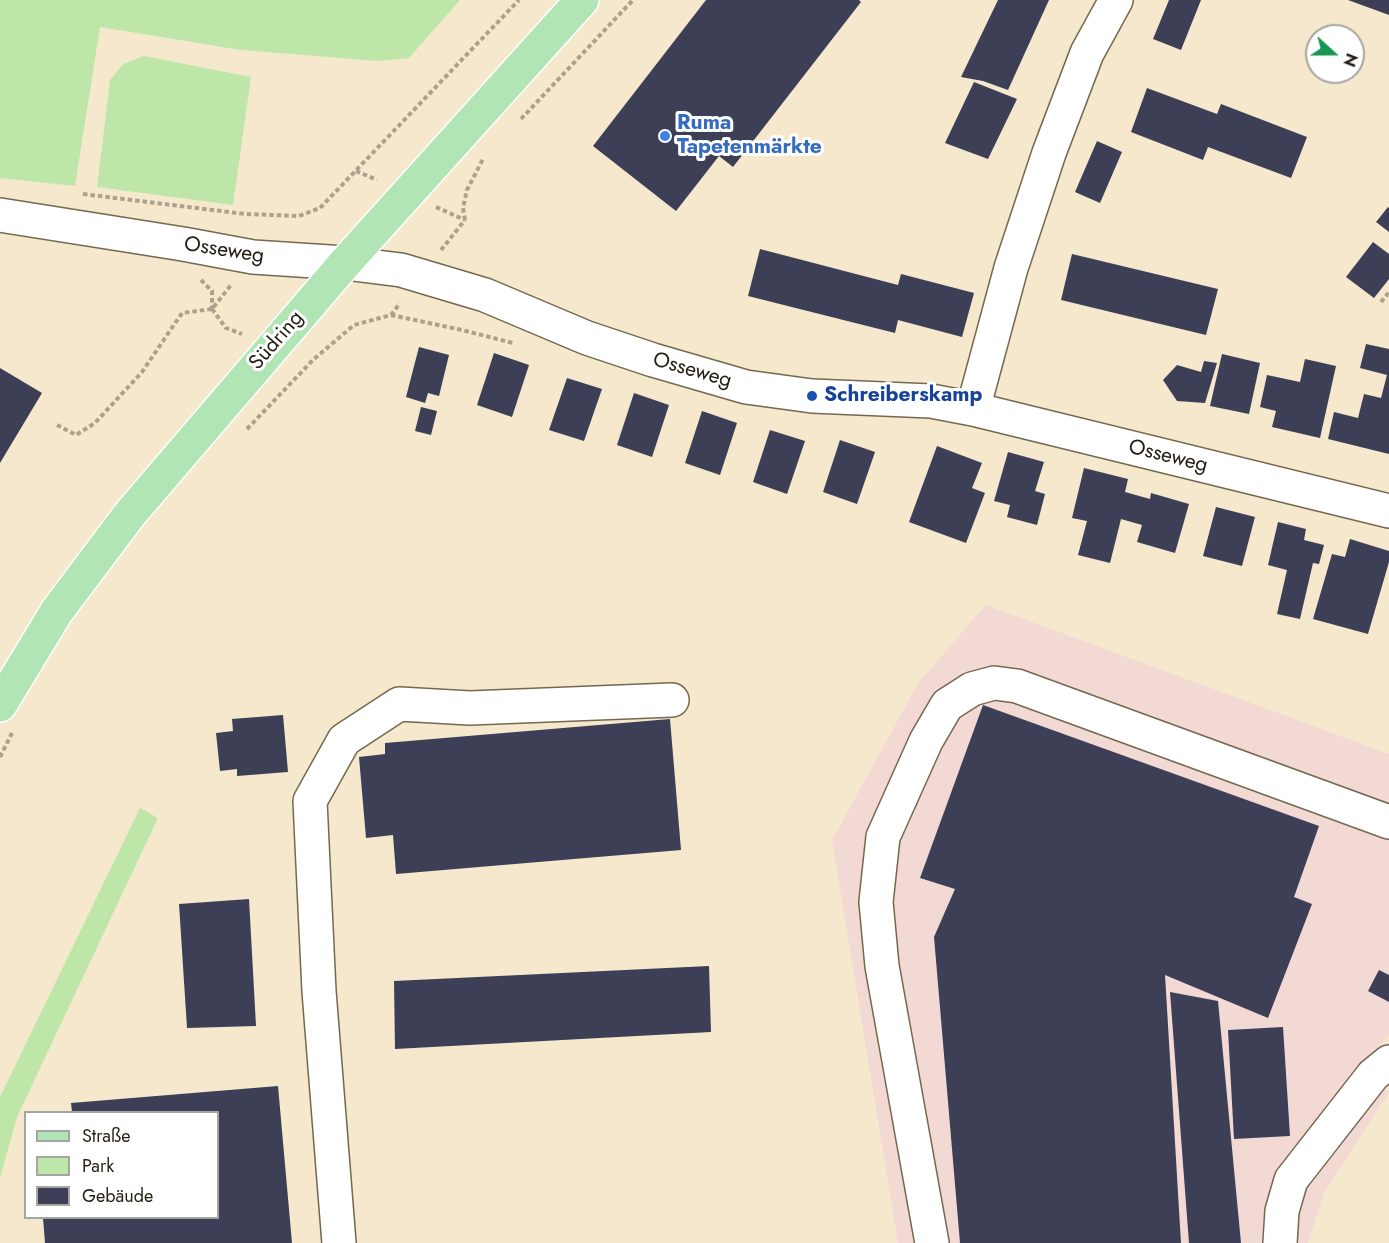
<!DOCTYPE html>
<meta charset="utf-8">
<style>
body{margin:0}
#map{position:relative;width:1389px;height:1243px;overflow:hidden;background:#f5e8cd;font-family:Jost,sans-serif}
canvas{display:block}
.legend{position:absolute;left:24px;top:1111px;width:195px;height:108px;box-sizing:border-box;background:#fff;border:2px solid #a7a5a1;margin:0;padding:8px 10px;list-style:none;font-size:18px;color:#241f15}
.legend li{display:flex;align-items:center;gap:12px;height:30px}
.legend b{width:30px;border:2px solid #a7a5a1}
.north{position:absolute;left:1305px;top:24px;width:60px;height:60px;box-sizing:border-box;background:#fff;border:2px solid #a7a5a1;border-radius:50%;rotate:111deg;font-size:16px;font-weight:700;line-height:24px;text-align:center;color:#241f15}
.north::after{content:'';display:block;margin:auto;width:21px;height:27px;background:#199553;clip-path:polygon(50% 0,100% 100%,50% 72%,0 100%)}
</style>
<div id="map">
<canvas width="1389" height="1243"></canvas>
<ul class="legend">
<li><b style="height:8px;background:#b1e5b6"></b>Straße</li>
<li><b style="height:16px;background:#bfe6a9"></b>Park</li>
<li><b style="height:16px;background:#3d3f56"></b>Gebäude</li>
</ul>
<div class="north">N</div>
</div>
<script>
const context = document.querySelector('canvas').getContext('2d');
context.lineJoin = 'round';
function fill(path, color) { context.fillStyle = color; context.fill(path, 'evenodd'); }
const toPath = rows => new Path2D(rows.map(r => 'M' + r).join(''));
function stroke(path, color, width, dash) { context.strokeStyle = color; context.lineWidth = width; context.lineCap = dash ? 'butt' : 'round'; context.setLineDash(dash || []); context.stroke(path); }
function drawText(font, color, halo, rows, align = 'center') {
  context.font = font + ' Jost,sans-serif'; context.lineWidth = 6; context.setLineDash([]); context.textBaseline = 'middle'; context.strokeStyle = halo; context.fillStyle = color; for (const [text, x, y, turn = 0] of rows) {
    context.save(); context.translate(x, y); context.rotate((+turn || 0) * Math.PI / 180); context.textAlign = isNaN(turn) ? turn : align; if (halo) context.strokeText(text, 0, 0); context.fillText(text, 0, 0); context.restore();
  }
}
fill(toPath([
 [986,605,1389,754,1389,1036,1362,1063,1389,1092,1324,1193,1308,1243,898,1243,832,840,919,682]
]), '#f3d9d3');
fill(toPath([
 [0,0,460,0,409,58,378,61,241,50,100,27,75,186,0,178],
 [144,56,251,77,233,205,97,187,110,80,123,64],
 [140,808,158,818,17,1117,0,1178,0,1097]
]), '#bfe6a9');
fill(toPath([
 [706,0,859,0,861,2,733,167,719,156,676,211,593,146],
 [998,0,1049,0,1008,90,983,81,961,77],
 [1169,0,1201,0,1181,50,1153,39],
 [1348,0,1389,0,1389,15],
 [974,82,1017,99,988,159,945,143],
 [1147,88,1217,114,1221,104,1307,137,1291,178,1208,147,1203,160,1131,132],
 [1097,141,1122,152,1100,203,1075,192],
 [1388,207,1389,208,1389,232,1376,222],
 [1373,242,1389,254,1389,279,1374,298,1346,277],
 [760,249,898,285,901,274,974,293,962,337,898,320,895,333,748,296],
 [1072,254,1218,289,1206,335,1061,300],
 [1366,344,1389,349,1389,454,1328,439,1334,412,1358,418,1364,394,1381,398,1387,375,1360,368],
 [419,347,449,355,439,396,428,393,425,403,406,397],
 [494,353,529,365,512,417,477,405],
 [1222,354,1260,363,1249,414,1210,406],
 [1305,359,1336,366,1320,438,1272,427,1276,411,1260,407,1267,375,1300,382],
 [1204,361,1217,363,1205,403,1177,401,1163,380,1177,365,1201,372],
 [0,368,42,393,0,463],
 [567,378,602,389,584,441,549,430],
 [634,393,669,405,652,457,617,445],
 [421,407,437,411,431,435,415,431],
 [702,411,737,423,720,475,685,463],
 [770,430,805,441,787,494,753,482],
 [840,440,875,452,857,504,823,492],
 [937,446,982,463,972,488,985,493,966,543,909,522],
 [1008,452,1044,462,1035,491,1045,494,1037,525,1007,517,1010,505,994,501],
 [1084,468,1128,479,1125,492,1150,499,1151,493,1189,504,1175,553,1137,542,1142,525,1121,519,1110,563,1078,555,1087,521,1072,518],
 [1216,507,1255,517,1242,566,1203,556],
 [1278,522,1306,529,1304,540,1324,545,1319,564,1313,563,1300,619,1277,614,1287,570,1268,565],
 [1350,539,1389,551,1389,562,1368,634,1313,619,1332,554,1345,557],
 [983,705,1319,826,1294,897,1312,904,1268,1018,1165,975,1181,1243,960,1243,934,937,955,889,920,878],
 [283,715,288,772,237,776,237,769,220,771,216,733,233,731,232,719],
 [670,719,681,850,396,874,393,835,366,838,359,757,385,754,385,743],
 [249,899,256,1026,187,1028,179,904],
 [709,966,711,1032,395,1049,394,981],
 [1379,970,1389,975,1389,1002,1368,991],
 [1170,992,1218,1001,1241,1243,1189,1243],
 [1283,1027,1290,1136,1234,1139,1228,1030],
 [278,1086,292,1243,45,1243,43,1218,218,1218,218,1112,72,1112,71,1103]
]), '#3d3f56');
const minor = toPath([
 [0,215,183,244,253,257,345,263,401,270,485,295,587,338,653,360,746,387,812,396,931,401,973,409,1389,511],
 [973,409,1011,268,1049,153,1087,53,1116,0],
 [339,1243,319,991,310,801,344,740,399,704,470,708,672,700],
 [932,1243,882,966,876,902,883,837,926,741,947,705,972,689,994,683,1017,686,1389,822],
 [1280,1243,1282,1211,1291,1180,1373,1075,1389,1062]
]);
const major = toPath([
 [0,705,57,611,130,514,345,263,582,0]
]);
stroke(minor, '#746850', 36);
stroke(major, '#fff', 36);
stroke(toPath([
 [521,119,633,0],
 [356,171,377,180],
 [83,194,245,214,299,216,320,208,519,0],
 [436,207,465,220],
 [465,220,463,208,467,190,483,159],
 [441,250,465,220],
 [201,280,212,291,212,309],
 [1381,302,1389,292],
 [212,309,226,328,242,334],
 [391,315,462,330,513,343],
 [57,425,76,435,95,423,142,372,182,313,212,309,231,285],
 [247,429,314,359,354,325,391,315,400,303],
 [0,757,12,733]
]), '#aba18c', 4, [4.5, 3]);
stroke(minor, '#fff', 33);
stroke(major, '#b1e5b6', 33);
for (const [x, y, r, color] of [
 [665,136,6,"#3f7fe0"],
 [812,396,6,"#1a4fb4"]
]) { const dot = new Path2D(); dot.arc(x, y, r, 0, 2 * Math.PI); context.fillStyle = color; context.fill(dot); stroke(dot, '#fff', 2); }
drawText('bold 21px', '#366cbe', '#fff', [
 ["Ruma",677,124],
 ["Tapetenmärkte",677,148]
], 'left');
drawText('21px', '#241f15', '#fff', [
 ["Osseweg",224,251,9],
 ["Südring",277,341,-49],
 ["Osseweg",692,371,16],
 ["Osseweg",1168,457,14]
]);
drawText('bold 21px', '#164399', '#fff', [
 ["Schreiberskamp",824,396]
], 'left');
</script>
